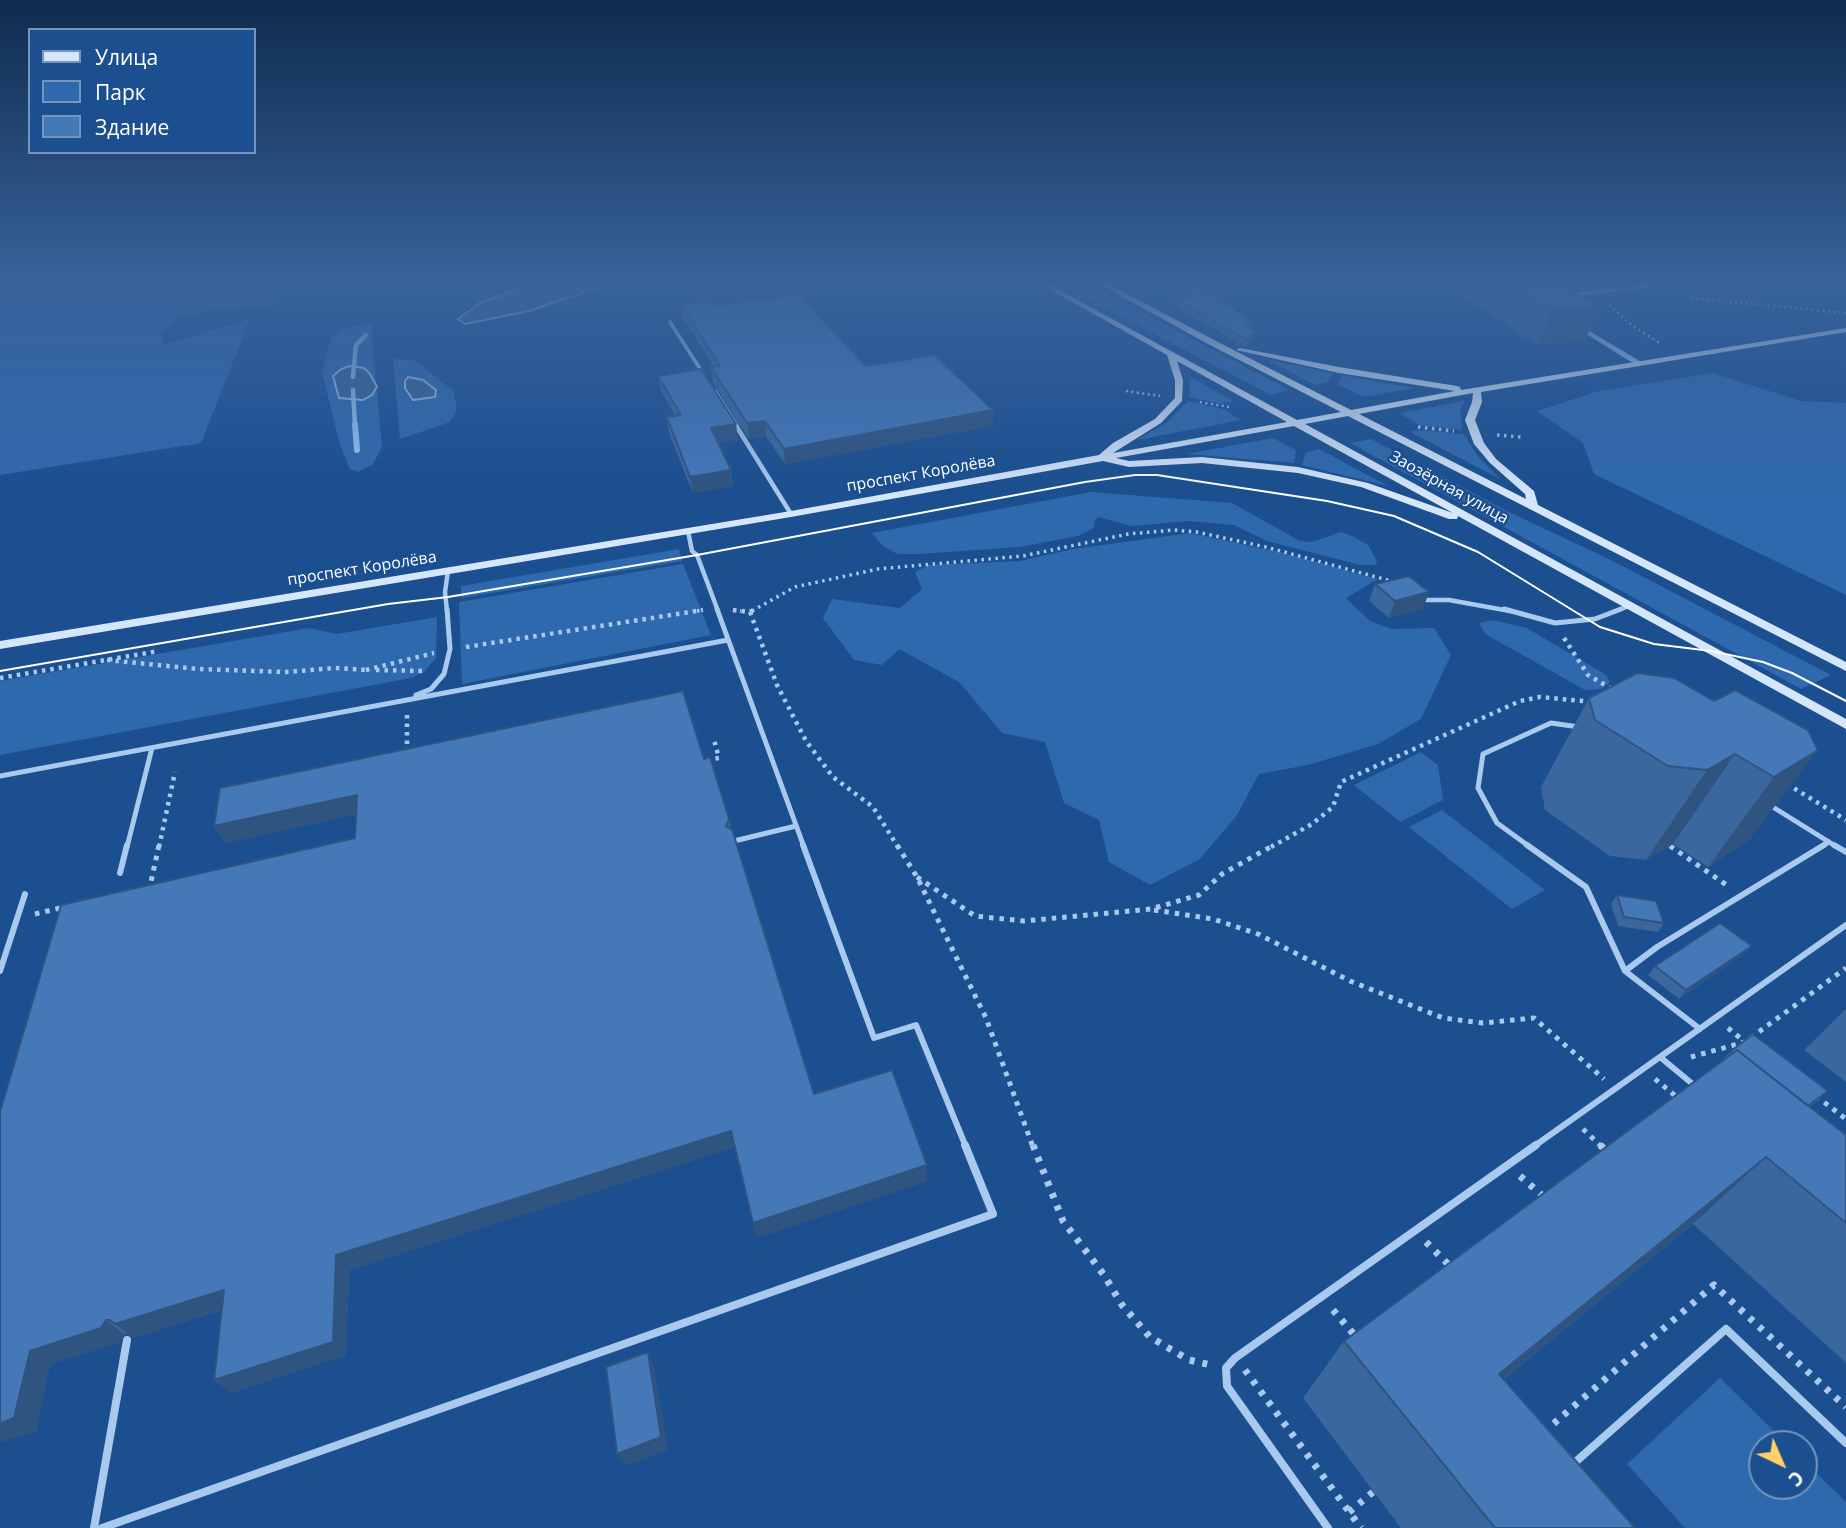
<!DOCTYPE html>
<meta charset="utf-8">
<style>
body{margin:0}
#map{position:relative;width:1846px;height:1528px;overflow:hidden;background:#1b4f8f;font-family:"Open Sans",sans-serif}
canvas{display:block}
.legend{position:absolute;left:28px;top:28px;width:228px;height:126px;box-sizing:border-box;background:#1b4f8f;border:2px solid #7695bc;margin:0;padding:9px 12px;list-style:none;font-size:21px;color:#fff}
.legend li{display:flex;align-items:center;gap:14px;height:35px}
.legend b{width:35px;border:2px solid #7695bc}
.north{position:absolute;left:1748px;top:1430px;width:70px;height:70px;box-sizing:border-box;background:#1b4f8f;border:2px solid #7695bc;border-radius:50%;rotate:136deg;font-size:19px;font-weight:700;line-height:28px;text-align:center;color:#fff}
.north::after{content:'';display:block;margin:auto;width:24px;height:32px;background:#ffd166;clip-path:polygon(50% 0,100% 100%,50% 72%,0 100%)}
</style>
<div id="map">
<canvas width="1846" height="1528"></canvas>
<ul class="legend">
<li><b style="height:9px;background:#d6e6fa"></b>Улица</li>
<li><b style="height:19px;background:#2e69ad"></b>Парк</li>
<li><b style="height:19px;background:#4478b7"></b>Здание</li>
</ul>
<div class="north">С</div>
</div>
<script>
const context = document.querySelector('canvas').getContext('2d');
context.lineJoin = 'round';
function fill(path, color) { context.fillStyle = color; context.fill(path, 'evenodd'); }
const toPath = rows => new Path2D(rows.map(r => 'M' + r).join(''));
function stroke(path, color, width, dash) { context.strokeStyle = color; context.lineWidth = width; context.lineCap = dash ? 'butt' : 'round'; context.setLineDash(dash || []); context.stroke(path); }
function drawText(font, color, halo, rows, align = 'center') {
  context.font = font + ' "Open Sans",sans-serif'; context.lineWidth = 5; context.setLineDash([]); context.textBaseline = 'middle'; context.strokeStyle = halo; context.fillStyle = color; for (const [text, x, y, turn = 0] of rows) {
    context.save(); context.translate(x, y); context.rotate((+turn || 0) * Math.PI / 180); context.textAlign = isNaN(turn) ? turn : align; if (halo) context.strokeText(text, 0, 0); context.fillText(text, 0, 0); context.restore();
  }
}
fill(toPath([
 [0,280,63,280,78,283,89,280,237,280,242,290,268,292,281,300,264,307,210,310,176,317,160,333,164,341,159,346,250,319,201,443,0,475],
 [1051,280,1081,280,1289,390,1271,395],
 [373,323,372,340,382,447,373,464,358,472,350,469,339,442,322,372,331,338,341,329],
 [393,358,416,361,453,391,457,409,450,422,400,439],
 [1267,360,1333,373,1328,382,1315,385],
 [1713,373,1801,401,1846,403,1846,595,1594,474,1583,443,1537,411,1599,391],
 [1343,375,1377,382,1415,388,1364,397,1337,384],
 [1190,377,1234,401,1220,404,1189,397],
 [1188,401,1223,409,1241,420,1137,440,1166,423],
 [1464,401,1460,411,1462,430,1419,425,1400,413],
 [1419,430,1464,434,1476,454,1500,479,1410,432],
 [1273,438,1296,450,1294,463,1187,454],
 [1371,439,1509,512,1613,561,1831,675,1801,689,1350,443],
 [1319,449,1388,486,1302,465,1306,453],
 [1091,492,1232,503,1300,541,1312,542,1341,532,1352,536,1368,545,1377,561,1375,565,1360,565,1267,541,1234,525,1188,521,1132,526,1099,517,1095,520,1094,528,1078,536,1020,547,919,554,897,554,882,545,872,533],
 [1190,533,1284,553,1378,579,1346,598,1370,621,1392,629,1434,628,1451,655,1421,719,1378,744,1308,765,1259,774,1237,815,1200,859,1150,885,1109,862,1099,820,1064,803,1045,742,1002,733,959,682,899,649,882,665,854,660,823,618,832,599,900,608,922,589,915,572,929,565,1020,561,1073,549],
 [679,549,682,561,461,598,461,586],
 [683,564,711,635,462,684,459,602],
 [437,617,436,658,424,672,411,678,0,755,0,681,309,628,337,634],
 [1493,620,1527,628,1606,675,1610,682,1602,689,1585,690,1485,634,1479,623],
 [1421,752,1438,765,1443,800,1400,822,1354,785],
 [1442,810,1545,890,1512,909,1409,827],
 [1720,1378,1787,1444,1762,1444,1762,1486,1804,1486,1804,1461,1846,1502,1846,1528,1685,1528,1627,1464]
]), '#2e69ad');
const water = toPath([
 [543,280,620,280,529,311,465,324,458,319,480,303,543,280],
 [349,366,364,368,370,374,377,387,372,395,363,400,339,398,333,376,340,370,349,366],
 [408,377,423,380,436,390,435,397,413,400,405,388,405,381,408,377]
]);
fill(water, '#3c6290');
stroke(water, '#9cc4f0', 2);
stroke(toPath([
 [353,377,356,345,366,335],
 [353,390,355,426]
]), '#9cc4f0', 4.5);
stroke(toPath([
 [355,424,357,450]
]), '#9cc4f0', 6);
stroke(toPath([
 [1691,298,1846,313],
 [1609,305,1633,326,1661,344],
 [1126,391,1160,396],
 [1200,402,1229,407]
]), '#a9c9ee', 2.5, [2, 3.5]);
stroke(toPath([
 [1418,427,1454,431],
 [1497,435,1521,437],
 [733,610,741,611],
 [697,611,703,610],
 [752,611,795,587,878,569,1023,556,1128,534,1174,530,1197,532,1266,547,1395,582]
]), '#a9c9ee', 3.5, [2.5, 4.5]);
stroke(toPath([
 [733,610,750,612,755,609],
 [750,612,777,685,806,741,833,777,873,807,898,847],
 [1564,638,1588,675,1612,689],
 [466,647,703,610],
 [107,660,198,669,286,672,335,668,367,670],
 [366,670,434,653],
 [376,670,426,671],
 [0,678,159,651],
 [407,715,407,755],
 [707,760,719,758,714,740],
 [1787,784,1846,820],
 [159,847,175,772],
 [1271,847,1312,824,1333,807,1341,782,1520,701,1540,697,1593,702]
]), '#a9c9ee', 4.5, [3.5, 5]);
stroke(toPath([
 [897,845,917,877,986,1018,1033,1147],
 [1670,846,1728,886],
 [917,877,975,916,1024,921,1151,909,1199,895,1222,874,1274,845],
 [149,891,159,845],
 [1154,910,1213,919,1258,934,1350,981,1443,1018,1483,1023,1534,1018,1604,1079],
 [35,914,64,907],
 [1728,1028,1745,1042],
 [1691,1057,1745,1042,1846,968],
 [1655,1079,1678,1098],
 [1816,1096,1846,1119],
 [1583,1129,1602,1147]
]), '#a9c9ee', 5, [4.5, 6]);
stroke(toPath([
 [1033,1145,1063,1221,1104,1275,1122,1305,1150,1337,1189,1360,1211,1365],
 [1600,1145,1608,1152],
 [1520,1176,1545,1198],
 [1426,1242,1452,1268],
 [1333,1310,1357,1338],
 [1245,1370,1361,1528],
 [1544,1432,1714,1285,1846,1407],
 [1349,1512,1373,1492]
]), '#a9c9ee', 7, [5, 8]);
stroke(toPath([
 [1584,280,1607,291],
 [1573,295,1692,280],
 [670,322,704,375],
 [715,391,737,426]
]), '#a9c9ee', 3.5);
stroke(toPath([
 [735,424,791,514],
 [688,531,692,551,697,555,718,611],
 [1424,600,1449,600,1510,611],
 [447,611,445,592,448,571],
 [1616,611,1629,606]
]), '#a9c9ee', 4.5);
stroke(toPath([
 [717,609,804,847],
 [1504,609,1555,623,1595,619,1621,609],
 [416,695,431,689,444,674,450,649,447,609],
 [0,776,728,640],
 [1768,804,1837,847],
 [734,841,796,826],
 [127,847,152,748],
 [1530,847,1497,823,1478,788,1483,754,1551,723,1579,727],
 [1821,847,1829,842]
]), '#a9c9ee', 5);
stroke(toPath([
 [803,845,874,1038,916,1025,966,1147],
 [1527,845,1586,887,1625,971,1700,1029],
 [1834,845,1846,852],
 [120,873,127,845],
 [0,971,25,894],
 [1625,971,1657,947,1824,845],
 [1660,1057,1695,1086],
 [1533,1147,1846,925]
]), '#a9c9ee', 6);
stroke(toPath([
 [1572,1465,1726,1329,1846,1443],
 [94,1528,127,1340],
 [102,1528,993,1214,965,1145],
 [1328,1528,1227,1386,1226,1368,1235,1358,1536,1145]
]), '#a9c9ee', 8);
fill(toPath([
 [1572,323,1576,323,1643,363,1636,365,1572,325,1572,323]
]), '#a9c9ee');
fill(toPath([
 [1033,280,1041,280,1297,420,1341,412,1208,344,1092,280,1101,280,1214,340,1351,410,1455,391,1339,373,1236,350,1240,348,1339,367,1457,386,1460,387,1461,390,1846,328,1846,332,1481,392,1482,402,1475,420,1484,443,1496,459,1534,491,1538,505,1846,662,1846,671,1348,416,1305,424,1846,719,1846,729,1458,516,1457,519,1449,519,1361,487,1298,473,1202,463,1129,467,1103,461,791,517,0,649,0,641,791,511,1099,455,1113,443,1155,419,1175,398,1175,380,1167,355,1033,280],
 [1177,361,1287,422,1113,453,1161,423,1182,401,1183,380,1177,361],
 [1473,393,1472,402,1465,420,1474,444,1490,463,1525,494,1526,499,1359,414,1473,393],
 [1294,426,1453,513,1368,483,1298,467,1202,457,1129,461,1116,458,1294,426]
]), '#d6e6fa');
stroke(toPath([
 [0,671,388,604,448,597,697,555,1085,482,1135,475,1157,475,1327,501,1394,516,1478,552,1600,627,1654,644,1711,651,1763,662,1792,673,1846,701]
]), '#fff', 2);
fill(toPath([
 [1144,280,1165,280,1187,298,1191,298,1169,280,1192,280,1255,331,1253,338,1247,347,1244,346,1186,313],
 [1439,280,1551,280,1599,306,1585,341,1538,345],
 [1593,280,1634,280,1602,284],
 [681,305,713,306,866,366,993,410,992,426,785,464,766,436,749,438,736,420,713,382,711,367,714,367,683,318],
 [658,376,738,440,718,442,731,470,733,486,693,493,669,433,667,417,675,416,661,391],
 [1375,584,1423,609,1389,618,1369,601],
 [1589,698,1714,701,1808,730,1749,840,1708,867,1673,844,1646,860,1610,856,1545,810,1541,787],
 [704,759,729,819,731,828,814,1094,927,1165,927,1181,757,1238,735,1147,349,1270,346,1355,231,1393,214,1380,222,1310,133,1338,128,1334,124,1334,120,1342,50,1364,36,1431,0,1442,355,838,356,814,225,843,214,826],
 [1617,895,1664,923,1658,932,1618,926,1611,904],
 [1752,946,1744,954,1679,999,1648,975,1655,966],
 [1846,1009,1846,1082,1804,1050],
 [1731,1051,1828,1091,1810,1107,1846,1135,1846,1363,1693,1224,1504,1379,1635,1528,1401,1528,1303,1398,1344,1341,1719,1064]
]), '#3a679d');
fill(toPath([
 [1604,280,1634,280,1602,284],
 [1599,306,1585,341,1538,345,1552,310],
 [1255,331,1253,338,1247,347,1249,340],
 [993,410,992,426,785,464,784,449],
 [765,421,766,436,749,438,747,423],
 [736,424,738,440,713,443,711,428],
 [731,470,733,486,693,493,690,477],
 [1429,592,1423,609,1389,618,1395,601],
 [1818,750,1749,840,1708,867,1774,777],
 [1735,754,1673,844,1646,860,1707,770],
 [357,795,365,812,225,843,214,826],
 [1752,946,1744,954,1679,999,1686,990],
 [731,1131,735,1147,349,1270,346,1355,231,1393,214,1380,336,1255],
 [1766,1157,1693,1224,1442,1429,1499,1374],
 [927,1165,927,1181,757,1238,753,1223],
 [224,1290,240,1304,133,1338,115,1324],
 [106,1320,124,1334,120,1342,50,1364,36,1431,0,1442,0,1423,30,1351],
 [648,1352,654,1366,668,1450,625,1466,617,1454]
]), '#305480');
const building = toPath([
 [1154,280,1165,280,1187,298,1192,298,1194,293,1178,280,1192,280,1222,304,1228,304,1253,323,1246,324,1255,331,1249,340,1246,339,1187,306,1154,280],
 [1502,280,1551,280,1599,306,1552,310,1502,280],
 [799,295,866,366,935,355,993,410,784,449,765,421,747,423,711,367,720,366,681,305,709,301,713,306,799,295],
 [701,369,736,424,711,428,731,470,690,477,667,417,681,415,658,376,701,369],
 [1409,576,1429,592,1395,601,1375,584,1409,576],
 [1637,673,1674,678,1714,701,1735,690,1808,730,1818,750,1774,777,1735,754,1707,770,1668,766,1595,720,1589,698,1637,673],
 [683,691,704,759,710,757,729,819,726,826,732,829,814,1094,892,1070,927,1165,753,1223,731,1131,336,1255,333,1342,214,1380,224,1290,115,1324,110,1320,106,1320,101,1328,30,1351,14,1418,0,1423,0,1112,61,905,355,838,357,795,214,826,220,788,683,691],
 [1617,895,1656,901,1664,923,1624,917,1617,895],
 [1720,923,1752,946,1686,990,1655,966,1720,923],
 [1753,1034,1828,1091,1808,1106,1737,1050,1733,1053,1731,1051,1753,1034],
 [1737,1050,1846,1135,1846,1223,1766,1157,1499,1374,1635,1528,1495,1528,1344,1341,1737,1050],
 [648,1352,661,1437,617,1454,606,1367,648,1352]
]);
fill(building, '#4478b7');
stroke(building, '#305480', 2);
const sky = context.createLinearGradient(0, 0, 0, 494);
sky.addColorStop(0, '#0f2b4f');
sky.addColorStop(0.57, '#39639b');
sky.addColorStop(1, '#39639b00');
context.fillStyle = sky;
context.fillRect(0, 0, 1846, 494);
drawText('16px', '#fff', '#1b4f8f', [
 ["проспект Королёва",921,474,-10],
 ["Заозёрная улица",1449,488,29],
 ["проспект Королёва",362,569,-9]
]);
</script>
